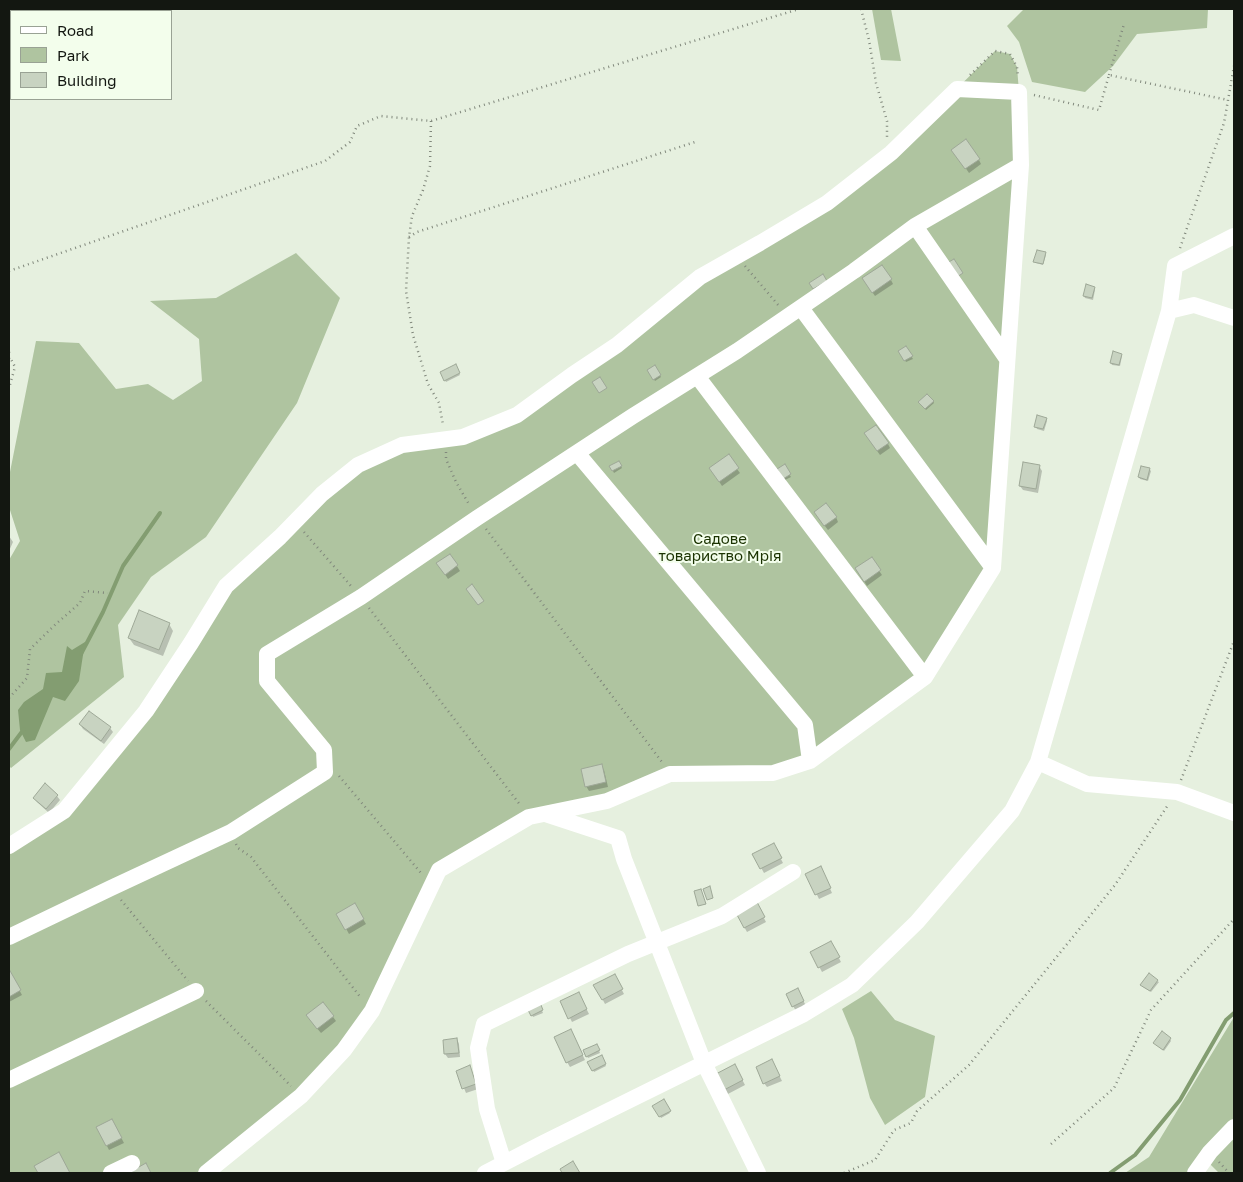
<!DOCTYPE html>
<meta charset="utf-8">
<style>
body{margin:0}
#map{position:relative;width:1243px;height:1182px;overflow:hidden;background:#e6f0df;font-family:"Golos Text",sans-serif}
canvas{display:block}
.frame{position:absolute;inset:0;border:10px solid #131711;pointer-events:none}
.legend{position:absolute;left:10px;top:10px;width:162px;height:90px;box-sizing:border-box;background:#f3feec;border:1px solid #99a294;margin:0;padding:6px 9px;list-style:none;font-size:15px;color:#131711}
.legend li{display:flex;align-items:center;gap:10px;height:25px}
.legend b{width:25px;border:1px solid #99a294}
</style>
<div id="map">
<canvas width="1243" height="1182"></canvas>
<div class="frame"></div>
<ul class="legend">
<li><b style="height:6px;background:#fff"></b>Road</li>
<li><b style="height:14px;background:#afc4a0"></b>Park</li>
<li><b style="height:14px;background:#c8d3c1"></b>Building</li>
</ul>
</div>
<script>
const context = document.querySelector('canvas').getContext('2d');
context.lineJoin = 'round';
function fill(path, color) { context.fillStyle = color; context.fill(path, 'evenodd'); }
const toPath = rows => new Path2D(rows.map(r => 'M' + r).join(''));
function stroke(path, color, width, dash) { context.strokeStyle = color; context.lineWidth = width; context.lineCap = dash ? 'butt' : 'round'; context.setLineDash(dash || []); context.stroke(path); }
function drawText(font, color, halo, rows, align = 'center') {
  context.font = font + ' "Golos Text",sans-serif'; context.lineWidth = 4; context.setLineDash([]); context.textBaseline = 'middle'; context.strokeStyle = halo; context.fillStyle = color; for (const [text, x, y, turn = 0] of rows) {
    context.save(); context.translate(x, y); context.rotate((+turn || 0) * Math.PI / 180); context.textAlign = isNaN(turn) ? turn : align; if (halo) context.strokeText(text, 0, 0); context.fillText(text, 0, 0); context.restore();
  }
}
fill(toPath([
 [872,9,891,9,901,61,881,60],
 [1024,9,1208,9,1207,28,1137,34,1113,66,1085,92,1032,82,1019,42,1007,26],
 [995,51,1010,54,1017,67,1019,92,993,568,925,677,810,761,773,773,670,774,529,817,439,870,372,1011,301,1096,206,1173,9,1173,9,846,64,811,146,711,226,586,358,465,517,415,700,277,827,203,922,123],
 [296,253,340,298,297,403,206,537,151,577,118,625,124,677,11,768,9,766,9,560,20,541,9,507,9,477,36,341,79,343,116,389,148,384,173,400,202,381,199,339,150,301,216,298],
 [871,991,895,1020,935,1036,925,1097,885,1125,870,1098,854,1038,842,1009],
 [1234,1017,1234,1173,1219,1173,1208,1162,1201,1173,1125,1173,1149,1157]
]), '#afc4a0');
fill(toPath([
 [85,642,79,681,65,701,53,697,35,740,26,742,20,730,18,710,24,702,43,689,46,673,62,672,67,646,72,650]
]), '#839d71');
fill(toPath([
 [956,154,979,160,981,164,969,173],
 [1045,254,1046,255,1043,265,1036,263,1035,262],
 [891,280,893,284,875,296,866,283],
 [1094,288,1095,290,1093,300,1085,298,1084,296],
 [906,348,913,359,906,362,900,351],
 [1121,355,1122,356,1120,366,1112,365,1111,363],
 [455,366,460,375,446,382,441,373],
 [654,367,661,377,655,381,648,370],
 [933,401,934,403,926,410,921,404],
 [1046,419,1047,421,1044,431,1037,429,1036,427],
 [868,438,888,444,890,448,880,455],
 [619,463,622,468,614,473,611,467],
 [784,466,791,477,785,480,778,470],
 [1039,466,1042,471,1038,493,1023,490,1020,486],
 [737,469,740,473,722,486,713,472],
 [1149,469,1151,471,1148,481,1140,479,1139,477],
 [818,517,836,517,838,522,828,530],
 [9,536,13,542,9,551],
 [450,555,460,571,448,579,441,568],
 [871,559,882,575,867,586,859,573],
 [169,624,173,631,163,656,134,645,129,638],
 [80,724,110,728,113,732,104,744,83,729],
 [601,765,604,770,608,787,589,791,586,786],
 [57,796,60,800,49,813,37,802,34,798],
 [773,844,783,863,764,873,754,855],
 [823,873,832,893,819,899,807,874],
 [756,903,766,922,747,932,737,914],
 [354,904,366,924,349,934,338,914],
 [831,943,841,962,822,972,812,953],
 [9,971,22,995,9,1002],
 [614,975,624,994,605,1004,595,985],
 [1157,981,1159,982,1151,992,1143,987],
 [800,994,806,1006,796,1011,793,1006],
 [581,998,589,1014,572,1022,570,1018],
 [538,1002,543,1013,533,1017,528,1006],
 [323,1003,336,1021,321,1033,310,1020],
 [573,1035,585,1060,570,1067,567,1062],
 [457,1039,459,1044,460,1057,448,1058,445,1054],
 [1170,1039,1171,1041,1164,1051,1155,1043],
 [597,1045,600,1053,588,1058,584,1051],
 [601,1056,606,1066,594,1072,589,1062],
 [774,1065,782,1081,767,1087,764,1083],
 [735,1066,745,1085,726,1095,716,1076],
 [469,1067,478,1089,466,1093,457,1071],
 [663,1101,670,1113,661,1118,654,1106],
 [112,1120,124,1143,109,1150,98,1128]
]), '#0003');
stroke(toPath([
 [81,654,103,612,123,566,160,513],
 [9,749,24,729],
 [1110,1173,1135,1155,1180,1100,1226,1020,1234,1013]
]), '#839d71', 4);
const building = toPath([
 [966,139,980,159,965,169,951,150,966,139],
 [1037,250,1046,252,1043,264,1033,262,1037,250],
 [954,259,963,273,957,277,947,263,954,259],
 [882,265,892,279,872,293,862,278,882,265],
 [823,274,827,281,813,289,809,283,823,274],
 [1086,284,1095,287,1092,298,1083,296,1086,284],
 [906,346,913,356,904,361,898,351,906,346],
 [1113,351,1122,354,1119,365,1110,363,1113,351],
 [456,364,460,373,444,381,440,372,456,364],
 [655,365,661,375,653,380,647,370,655,365],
 [600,377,607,388,599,393,592,382,600,377],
 [927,394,934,401,925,409,918,402,927,394],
 [1037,415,1047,418,1043,429,1034,427,1037,415],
 [876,425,889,443,877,451,864,433,876,425],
 [729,454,739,468,719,482,709,468,729,454],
 [619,461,622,466,612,471,609,466,619,461],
 [1023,462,1040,465,1036,489,1019,486,1023,462],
 [785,464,791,474,783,479,777,469,785,464],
 [1141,466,1150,468,1147,480,1138,477,1141,466],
 [826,503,837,517,824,526,814,512,826,503],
 [450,554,458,565,445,575,436,563,450,554],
 [872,557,881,570,864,582,855,568,872,557],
 [472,584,484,601,478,605,466,589,472,584],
 [139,610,170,623,159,650,128,638,139,610],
 [89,711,111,727,101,741,79,724,89,711],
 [602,764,606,782,585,787,581,769,602,764],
 [45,783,58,795,46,809,33,798,45,783],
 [774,843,782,858,760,869,752,854,774,843],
 [821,866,831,888,815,895,805,874,821,866],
 [710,886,713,898,707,900,703,889,710,886],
 [701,889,706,904,698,906,694,891,701,889],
 [757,902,765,917,744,928,736,913,757,902],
 [355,903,364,919,345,930,336,914,355,903],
 [831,941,840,957,818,968,810,952,831,941],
 [9,969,21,990,9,997,9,969],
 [1149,973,1158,980,1150,991,1140,985,1149,973],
 [615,974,623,989,602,1000,593,985,615,974],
 [798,988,804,1001,792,1007,786,994,798,988],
 [579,992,587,1009,568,1019,560,1001,579,992],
 [539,1000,543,1010,531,1016,526,1006,539,1000],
 [323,1002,334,1016,317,1029,306,1015,323,1002],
 [571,1029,583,1055,566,1063,554,1037,571,1029],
 [1162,1031,1171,1038,1163,1050,1153,1043,1162,1031],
 [457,1038,459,1053,444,1054,443,1040,457,1038],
 [597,1044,600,1050,586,1057,583,1050,597,1044],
 [602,1055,606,1064,592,1071,587,1062,602,1055],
 [772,1059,780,1076,763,1084,756,1067,772,1059],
 [735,1064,743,1080,722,1091,714,1075,735,1064],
 [470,1065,476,1084,462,1089,456,1071,470,1065],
 [664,1099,671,1111,659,1117,652,1106,664,1099],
 [112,1119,122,1138,106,1146,96,1127,112,1119],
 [59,1152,70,1173,38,1173,34,1166,59,1152],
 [573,1161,580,1173,562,1173,560,1169,573,1161],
 [146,1163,151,1173,130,1173,130,1172,146,1163]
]);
fill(building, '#c8d3c1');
stroke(building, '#9ea897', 1);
stroke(toPath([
 [861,9,869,40,876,83,887,121,887,137],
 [970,75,995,51,1010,54,1017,67,1018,77],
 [1109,75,1124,24],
 [1034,95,1099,110,1109,75,1228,100],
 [431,121,430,166,423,190,412,216,409,237,406,291,413,335,428,384,439,403,443,425],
 [409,237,417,232,695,142],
 [1180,248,1224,123,1234,66],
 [745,266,779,306],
 [9,271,325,161,350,142,357,126,381,116,431,121,799,9],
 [9,352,10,357],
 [9,358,10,357,15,367,9,388],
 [446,452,446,459,456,482,470,506],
 [486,529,662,762],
 [304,532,351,586],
 [369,608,521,806],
 [9,698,27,678,30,649,57,623,80,603,85,591,108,593],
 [339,776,421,873],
 [1181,780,1234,641],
 [236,844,238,848,251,857,361,998],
 [121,900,188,981],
 [206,1001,291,1086],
 [1051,1144,1114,1088,1151,1010,1234,919],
 [1219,1162,1229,1173],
 [844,1173,875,1160,894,1130,911,1123,917,1111,969,1065,1115,885,1168,805]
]), '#81887c', 2.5, [1, 4]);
stroke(toPath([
 [915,226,1007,359],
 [801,308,993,568],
 [1169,311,1194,305,1234,318],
 [697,376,925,677],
 [577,453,805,725,810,761],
 [1038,762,1087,784,1177,792,1234,813],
 [545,814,618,838,624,859,704,1063,758,1173],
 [9,846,64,811,146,711,191,643,226,586,280,537,322,494,358,465,402,445,463,437,517,415,572,375,617,345,700,277,760,243,827,203,891,153,957,89,1019,92,1021,165,993,568,925,677,810,761,773,773,670,774,607,801,529,817,439,870,372,1011,344,1050,301,1096,206,1173],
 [9,937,111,888,231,832,325,772,324,750,267,681,267,654,361,597,477,518,633,416,737,351,854,271,915,226,1021,165],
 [9,1080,196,991],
 [504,1163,487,1109,478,1048,484,1024,628,954,722,916,793,872],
 [111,1173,132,1163],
 [485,1173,543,1143,804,1014,852,985,917,922,1012,811,1038,762,1169,311,1175,266,1234,236],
 [1195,1173,1210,1152,1234,1127]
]), '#fff', 16);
drawText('15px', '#1b3302', '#f3feec', [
 ["Садове",720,539],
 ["товариство Мрія",720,556]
]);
</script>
